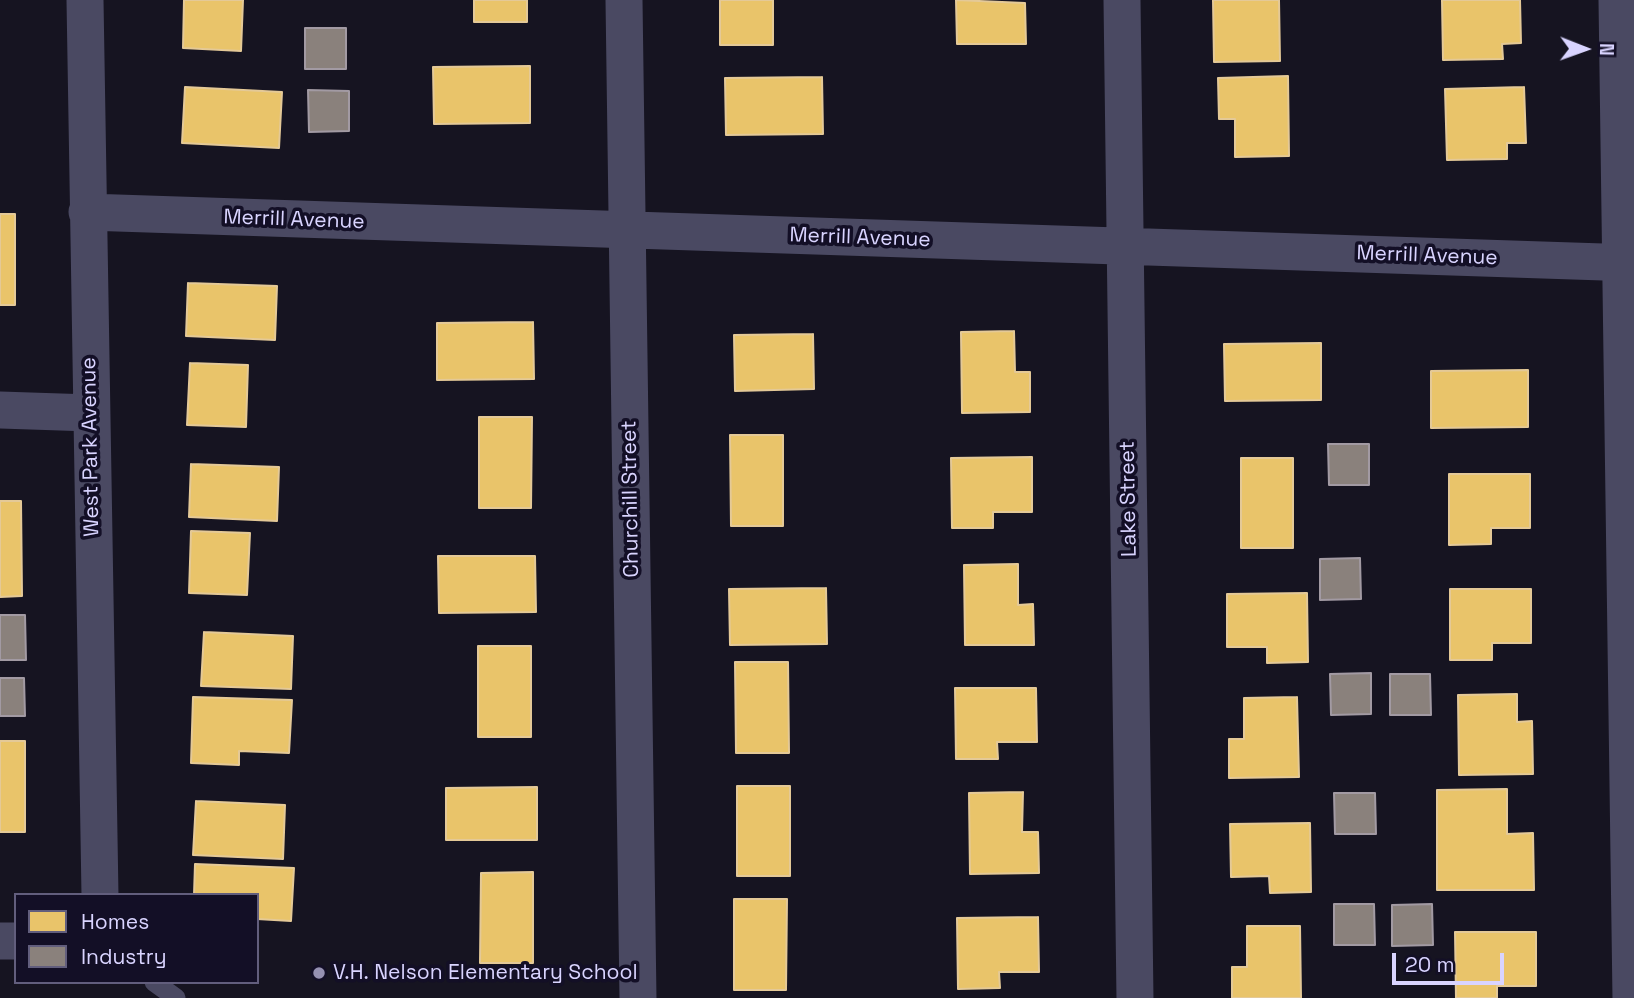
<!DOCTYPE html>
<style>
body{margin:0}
#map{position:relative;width:1634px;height:998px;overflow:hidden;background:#161421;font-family:"Space Grotesk",sans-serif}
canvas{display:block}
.legend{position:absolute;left:14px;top:893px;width:245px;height:91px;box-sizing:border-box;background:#130f26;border:2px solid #625e7d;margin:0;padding:9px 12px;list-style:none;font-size:21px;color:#d9d4ff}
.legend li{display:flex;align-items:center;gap:14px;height:35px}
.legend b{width:35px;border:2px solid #625e7d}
.north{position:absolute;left:1550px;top:14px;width:70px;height:70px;-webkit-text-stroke:5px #130f26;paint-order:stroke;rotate:91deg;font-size:19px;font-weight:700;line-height:28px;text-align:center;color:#d9d4ff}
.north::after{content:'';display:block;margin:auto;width:24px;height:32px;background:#d9d4ff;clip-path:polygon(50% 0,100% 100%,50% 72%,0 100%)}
.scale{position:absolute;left:1392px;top:953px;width:112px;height:32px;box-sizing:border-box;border:4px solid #d9d4ff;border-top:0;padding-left:9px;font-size:21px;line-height:24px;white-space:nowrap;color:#d9d4ff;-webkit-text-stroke:5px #130f26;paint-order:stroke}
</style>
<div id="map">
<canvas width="1634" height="998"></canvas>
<ul class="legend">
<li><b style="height:19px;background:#e9c46a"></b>Homes</li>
<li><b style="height:19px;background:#8a817c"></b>Industry</li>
</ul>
<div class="north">N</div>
<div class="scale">20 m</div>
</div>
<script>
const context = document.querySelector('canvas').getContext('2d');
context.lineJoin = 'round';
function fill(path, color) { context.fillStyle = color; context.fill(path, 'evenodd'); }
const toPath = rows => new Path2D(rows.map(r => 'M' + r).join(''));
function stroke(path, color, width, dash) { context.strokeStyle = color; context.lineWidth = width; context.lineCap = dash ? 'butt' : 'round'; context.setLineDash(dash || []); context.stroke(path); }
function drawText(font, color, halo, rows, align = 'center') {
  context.font = font + ' "Space Grotesk",sans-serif'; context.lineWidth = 7; context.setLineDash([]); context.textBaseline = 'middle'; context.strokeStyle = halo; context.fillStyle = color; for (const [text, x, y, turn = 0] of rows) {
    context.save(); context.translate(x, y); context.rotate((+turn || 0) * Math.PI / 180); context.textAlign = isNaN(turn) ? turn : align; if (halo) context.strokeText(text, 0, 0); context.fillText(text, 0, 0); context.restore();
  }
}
const homes = toPath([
 [184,0,243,0,241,51,183,48,184,0],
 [474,0,527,0,527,22,474,22,474,0],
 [720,0,773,0,773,45,720,45,720,0],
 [956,0,1025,3,1026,44,957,44,956,0],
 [1213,0,1279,0,1280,61,1214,62,1213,0],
 [1442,0,1520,0,1521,43,1502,44,1503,59,1443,60,1442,0],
 [530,66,530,123,434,124,433,67,530,66],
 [1288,76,1289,156,1235,157,1235,119,1219,119,1218,78,1288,76],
 [822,77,823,134,726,135,725,78,822,77],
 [185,87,282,92,279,148,182,143,185,87],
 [1524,87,1526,143,1507,143,1507,159,1447,160,1445,89,1524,87],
 [0,214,15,214,15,305,0,305,0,214],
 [188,283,277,286,275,340,186,336,188,283],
 [533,322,534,379,437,380,437,323,533,322],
 [1014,331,1015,372,1030,372,1030,412,962,413,961,332,1014,331],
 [813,334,814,389,735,391,734,335,813,334],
 [1321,343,1321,400,1225,401,1224,344,1321,343],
 [190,363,248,365,246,427,187,425,190,363],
 [1528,370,1528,427,1431,428,1431,371,1528,370],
 [479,417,532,417,531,508,479,508,479,417],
 [730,435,783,435,783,526,731,526,730,435],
 [1032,457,1032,512,993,512,993,528,952,528,951,458,1032,457],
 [1241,458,1293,458,1293,548,1241,548,1241,458],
 [191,464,279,467,277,521,189,517,191,464],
 [1449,474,1530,474,1530,528,1491,528,1491,544,1449,545,1449,474],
 [0,501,21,501,22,596,0,597,0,501],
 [191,531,250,533,247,595,189,593,191,531],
 [438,556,535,556,536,612,439,613,438,556],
 [1018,564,1018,605,1033,604,1034,645,965,645,964,565,1018,564],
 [826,588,827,644,730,645,729,589,826,588],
 [1450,589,1531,589,1531,643,1492,643,1492,660,1450,660,1450,589],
 [1307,593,1308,662,1267,663,1267,647,1227,647,1227,594,1307,593],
 [204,632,293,636,291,689,201,686,204,632],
 [478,646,531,646,531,737,478,737,478,646],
 [735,662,788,662,789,753,736,753,735,662],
 [955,688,1036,688,1037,742,997,742,998,759,956,759,955,688],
 [1517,694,1517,722,1532,721,1533,774,1459,775,1458,695,1517,694],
 [193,697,292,700,289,753,239,751,239,765,191,763,193,697],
 [1297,697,1299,777,1229,778,1229,739,1244,739,1244,698,1297,697],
 [0,741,25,741,25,832,0,832,0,741],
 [737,786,790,786,790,876,737,876,737,786],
 [537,787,537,840,446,840,446,788,537,787],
 [1507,789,1507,834,1533,833,1534,890,1437,890,1437,790,1507,789],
 [1023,792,1022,832,1038,832,1039,873,970,874,969,793,1023,792],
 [196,801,285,805,283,859,193,855,196,801],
 [1310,823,1311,892,1270,893,1269,876,1231,877,1230,824,1310,823],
 [195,864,294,868,291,921,257,919,257,895,194,895,195,864],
 [533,872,533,963,480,963,481,873,533,872],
 [734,899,787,899,786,990,734,990,734,899],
 [1038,917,1039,972,999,972,1000,988,958,989,957,918,1038,917],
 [1247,926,1300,926,1301,998,1232,998,1232,967,1247,967,1247,926],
 [1455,932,1536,932,1536,986,1497,986,1497,998,1456,998,1455,932]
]);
fill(homes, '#e9c46a');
stroke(homes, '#e4c997', 2);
const industry = toPath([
 [305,28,346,28,346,69,305,69,305,28],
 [308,90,349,91,349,131,309,132,308,90],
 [1328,444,1369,444,1369,485,1329,485,1328,444],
 [1360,558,1361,599,1320,600,1320,559,1360,558],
 [0,615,25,615,26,660,0,660,0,615],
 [1371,673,1371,714,1331,715,1330,674,1371,673],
 [1390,674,1430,674,1431,715,1390,715,1390,674],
 [0,678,24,678,25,716,0,716,0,678],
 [1334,793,1375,793,1376,834,1335,834,1334,793],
 [1334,904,1374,904,1375,945,1334,945,1334,904],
 [1432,904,1433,945,1392,946,1392,905,1432,904]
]);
fill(industry, '#8a817c');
stroke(industry, '#a29aa3', 2);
stroke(toPath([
 [154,982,176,998]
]), '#4a4962', 19);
stroke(toPath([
 [85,0,100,895],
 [624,0,638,998],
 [1122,0,1135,998],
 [1617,0,1631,998],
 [87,212,1634,263],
 [0,410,91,413],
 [0,941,16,941]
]), '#4a4962', 37);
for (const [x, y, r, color] of [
 [319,973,7,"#9591b1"]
]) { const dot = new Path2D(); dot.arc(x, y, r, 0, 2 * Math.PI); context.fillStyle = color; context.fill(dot); stroke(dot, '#130f26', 2.5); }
drawText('21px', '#d9d4ff', '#130f26', [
 ["Merrill Avenue",294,220,2],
 ["Merrill Avenue",860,238,2],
 ["Merrill Avenue",1427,256,2],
 ["West Park Avenue",91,447,-91],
 ["Churchill Street",631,499,-91],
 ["Lake Street",1129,499,-91]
]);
drawText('21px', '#d9d4ff', '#130f26', [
 ["V.H. Nelson Elementary School",333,973]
], 'left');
</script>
